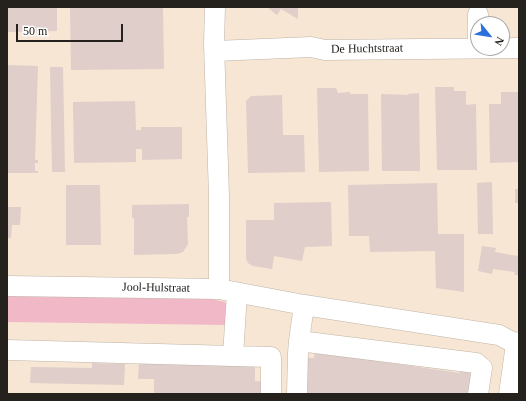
<!DOCTYPE html>
<style>
body{margin:0}
#map{position:relative;width:526px;height:401px;overflow:hidden;background:#fef2e5;font-family:"Times New Roman",serif}
canvas{display:block}
.frame{position:absolute;inset:0;border:8px solid #25211d;pointer-events:none}
.north{position:absolute;left:470px;top:16px;width:40px;height:40px;box-sizing:border-box;background:#fff;border:1px solid #a8a6a5;border-radius:50%;rotate:120deg;font-size:11px;font-weight:700;line-height:16px;text-align:center;color:#25211d}
.north::after{content:'';display:block;margin:auto;width:14px;height:18px;background:#2a71dd;clip-path:polygon(50% 0,100% 100%,50% 72%,0 100%)}
.scale{position:absolute;left:16px;top:24px;width:107px;height:18px;box-sizing:border-box;border:2px solid #25211d;border-top:0;padding-left:5px;font-size:12px;line-height:14px;white-space:nowrap;color:#25211d;-webkit-text-stroke:3px #fff;paint-order:stroke}
</style>
<div id="map">
<canvas width="526" height="401"></canvas>
<div class="frame"></div>
<div class="north">N</div>
<div class="scale">50 m</div>
</div>
<script>
const context = document.querySelector('canvas').getContext('2d');
context.lineJoin = 'round';
function fill(path, color) { context.fillStyle = color; context.fill(path, 'evenodd'); }
const toPath = rows => new Path2D(rows.map(r => 'M' + r).join(''));
function stroke(path, color, width, dash) { context.strokeStyle = color; context.lineWidth = width; context.lineCap = dash ? 'butt' : 'round'; context.setLineDash(dash || []); context.stroke(path); }
function drawText(font, color, halo, rows, align = 'center') {
  context.font = font + ' "Times New Roman",serif'; context.lineWidth = 4; context.setLineDash([]); context.textBaseline = 'middle'; context.strokeStyle = halo; context.fillStyle = color; for (const [text, x, y, turn = 0] of rows) {
    context.save(); context.translate(x, y); context.rotate((+turn || 0) * Math.PI / 180); context.textAlign = isNaN(turn) ? turn : align; if (halo) context.strokeText(text, 0, 0); context.fillText(text, 0, 0); context.restore();
  }
}
fill(toPath([
 [7,7,519,7,519,394,7,394],
 [478,24,502,24,502,48,478,48]
]), '#f6e6d3');
fill(toPath([
 [7,294,207,298,225,302,228,311,228,325,7,322]
]), '#f1b9c7');
fill(toPath([
 [7,7,57,7,57,31,7,32],
 [70,7,163,7,164,69,71,70],
 [267,7,298,7,298,19,281,9,277,15],
 [7,65,38,66,35,160,38,160,38,163,35,163,35,171,38,171,38,173,7,173],
 [50,67,63,67,65,172,52,172],
 [435,87,454,87,454,91,466,91,466,105,476,104,477,170,437,170],
 [317,88,336,88,338,93,350,92,350,94,368,94,369,171,319,172],
 [501,92,519,92,519,162,490,163,489,104,501,104],
 [419,93,420,171,382,171,381,94,408,95,408,94],
 [282,95,283,135,304,135,305,172,248,173,246,101,251,96],
 [135,101,136,130,141,130,141,127,182,127,182,159,142,160,142,149,136,149,136,162,74,163,73,102],
 [492,182,493,234,478,234,477,183],
 [437,183,438,234,464,234,464,292,436,288,435,251,370,252,369,236,349,236,348,185],
 [66,185,100,185,101,245,66,245],
 [515,189,519,189,519,203,515,203],
 [331,202,332,246,305,247,302,261,274,256,272,269,253,266,248,263,246,258,246,220,274,220,274,203],
 [189,204,189,217,187,217,188,244,183,252,177,254,134,255,134,218,132,218,132,205],
 [7,207,21,207,20,225,12,225,11,238,7,238],
 [482,246,496,248,495,252,517,256,519,254,519,275,514,275,515,272,493,269,492,274,478,271],
 [315,352,460,373,460,371,473,372,473,394,307,394,308,358,314,358],
 [139,361,255,364,255,381,265,382,265,394,154,394,154,379,138,379],
 [92,363,125,364,124,385,30,383,31,367,92,368]
]), '#dfcec9');
const minor = toPath([
 [215,7,214,44,219,196,219,289],
 [478,48,478,14],
 [215,51,311,47,325,50,519,48],
 [7,286,219,289,304,305,499,335,516,344],
 [304,305,299,341,476,363,482,368,478,394],
 [7,350,271,357,271,394],
 [233,356,237,293],
 [297,394,298,353,299,341],
 [509,394,516,344,519,342]
]);
stroke(minor, '#bfb5a8', 21);
stroke(minor, '#fff', 20);
drawText('12px', '#25211d', '#fff', [
 ["De Huchtstraat",367,49,-1],
 ["Jool-Hulstraat",156,288,1]
]);
</script>
